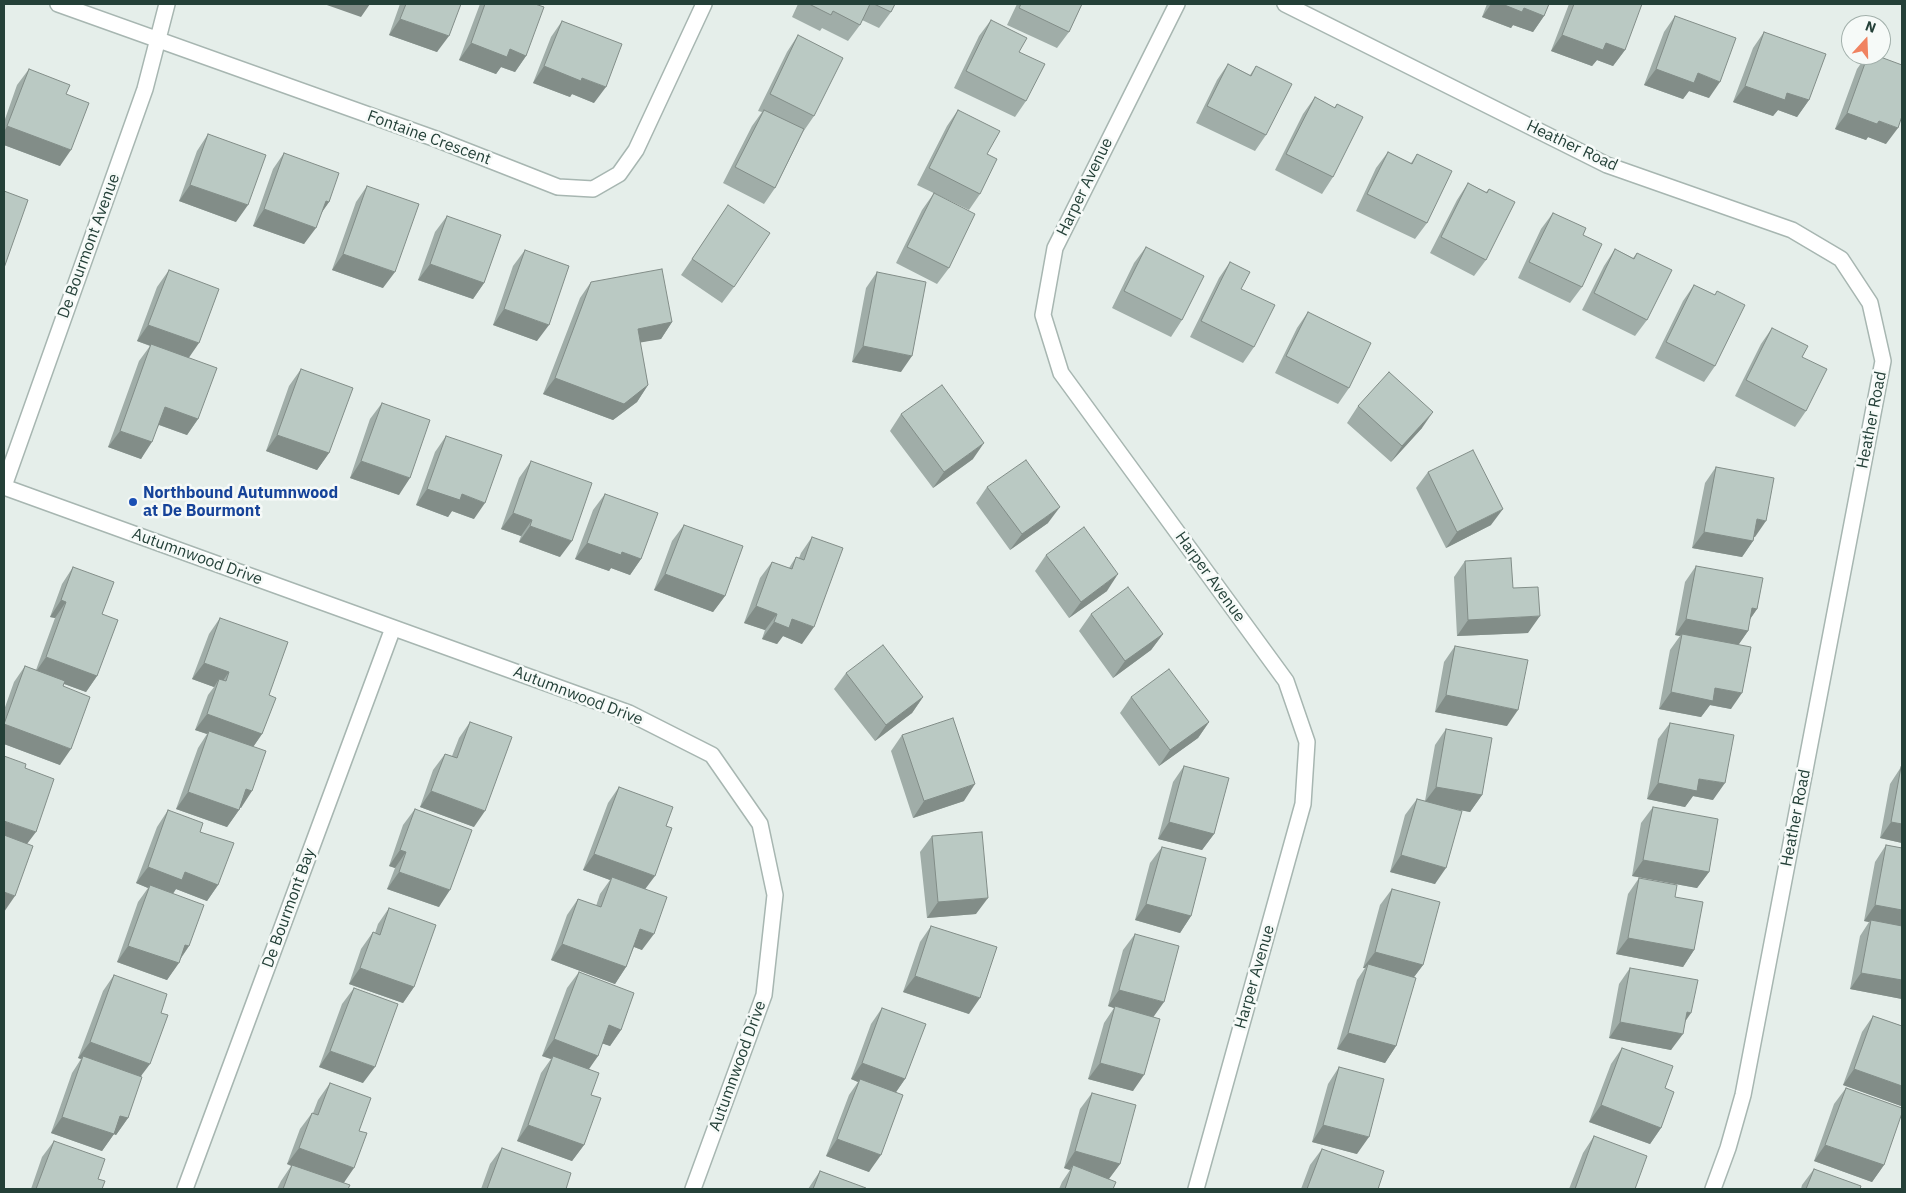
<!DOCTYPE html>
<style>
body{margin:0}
#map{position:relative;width:1906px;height:1193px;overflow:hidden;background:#e5eeea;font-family:"IBM Plex Sans",sans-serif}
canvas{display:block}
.frame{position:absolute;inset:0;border:5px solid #244038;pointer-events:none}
.north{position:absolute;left:1841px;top:15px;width:50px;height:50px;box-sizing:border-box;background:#f6faf8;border:1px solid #a2b0ab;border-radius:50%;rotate:20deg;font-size:14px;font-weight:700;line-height:20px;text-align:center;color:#244038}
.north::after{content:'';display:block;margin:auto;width:18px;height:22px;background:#f08361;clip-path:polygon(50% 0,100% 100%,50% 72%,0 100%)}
</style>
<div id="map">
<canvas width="1906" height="1193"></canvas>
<div class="frame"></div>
<div class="north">N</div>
</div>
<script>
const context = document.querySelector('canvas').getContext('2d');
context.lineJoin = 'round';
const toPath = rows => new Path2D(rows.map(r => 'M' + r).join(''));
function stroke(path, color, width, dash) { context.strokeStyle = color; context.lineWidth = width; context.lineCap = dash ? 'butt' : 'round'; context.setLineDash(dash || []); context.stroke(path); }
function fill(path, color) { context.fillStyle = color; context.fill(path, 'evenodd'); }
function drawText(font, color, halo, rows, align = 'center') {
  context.font = font + ' "IBM Plex Sans",sans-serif'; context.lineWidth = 5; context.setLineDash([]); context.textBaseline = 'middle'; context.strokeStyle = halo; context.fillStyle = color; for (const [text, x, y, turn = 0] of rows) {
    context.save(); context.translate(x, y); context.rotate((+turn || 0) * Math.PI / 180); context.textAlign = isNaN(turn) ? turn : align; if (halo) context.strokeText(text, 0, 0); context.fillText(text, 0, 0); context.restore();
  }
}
const minor = toPath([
 [58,4,436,139,558,187,593,189,619,174,636,150,704,4],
 [1177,4,1055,248,1043,315,1061,373,1286,681,1307,742,1303,804,1196,1189],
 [1285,4,1607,165,1792,230,1841,259,1870,303,1883,361,1743,1095,1728,1148,1713,1189],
 [4,486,145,89,167,4],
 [4,487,629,713,712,755,760,824,775,895,764,995,693,1189],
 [185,1189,393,628]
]);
stroke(minor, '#a7b6b1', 18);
stroke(minor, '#fff', 15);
fill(toPath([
 [400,4,461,4,437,52,389,35],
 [480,4,535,4,526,56,515,72,501,67,496,74,459,60],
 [798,4,895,4,891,12,879,28,862,20,860,25,848,41,822,28,820,31,792,17],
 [1017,4,1082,4,1069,32,1057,48,1007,25],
 [1487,4,1549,4,1544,16,1533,32,1513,25,1511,28,1482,17],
 [1569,4,1640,4,1625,50,1613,66,1597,60,1592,66,1551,51],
 [1675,16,1709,98,1689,91,1683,99,1644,85,1664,32],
 [991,20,1019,52,1026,101,1015,117,954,88,979,36],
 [562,21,594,103,572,94,570,97,533,83,551,37],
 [1764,32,1809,100,1797,117,1778,110,1773,116,1733,102,1753,48],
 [798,35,814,116,803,132,775,188,764,204,723,183,752,126,762,112,758,111,787,52],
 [1867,55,1875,55,1886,144,1868,137,1866,140,1835,129,1857,69],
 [1228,64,1250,75,1256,66,1266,135,1255,151,1196,123,1217,80],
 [29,69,66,94,60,166,4,145,4,122,17,85],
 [1315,97,1334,108,1337,104,1333,177,1322,194,1275,170,1303,114],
 [958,110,980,194,969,210,917,185,947,126],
 [208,134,236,222,179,201,197,151],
 [1388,152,1411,163,1417,154,1427,223,1415,239,1356,211,1376,168],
 [284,153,329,202,321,213,304,244,253,226,273,169],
 [1468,183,1486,192,1489,189,1486,260,1474,276,1430,253,1457,200],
 [367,186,383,288,332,270,356,202],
 [934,193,949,268,937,284,896,263,922,210],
 [1553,213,1583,235,1582,287,1570,303,1518,278,1541,229],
 [447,216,484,283,473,299,418,280,435,232],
 [717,222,734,287,722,303,681,275],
 [1146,247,1182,320,1171,337,1112,308,1134,263],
 [1615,249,1633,258,1637,253,1647,320,1635,336,1582,310,1604,266],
 [525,250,537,341,493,325,513,266],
 [1230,262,1241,289,1254,347,1243,363,1190,337,1219,278],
 [169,270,189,358,198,419,187,435,159,425,141,459,108,447,139,361,150,346,137,341,157,287],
 [877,272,901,372,852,362,866,288],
 [591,282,672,322,661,339,640,342,648,385,637,402,613,420,543,394,580,298],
 [1694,285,1715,295,1717,291,1715,366,1704,382,1655,358,1683,301],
 [1308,312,1349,388,1338,404,1275,373,1297,328],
 [1772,328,1802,357,1806,411,1795,427,1735,396,1761,344],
 [301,369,329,453,317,470,266,451,289,386],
 [382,403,399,495,350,478,370,419],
 [1358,406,1422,428,1391,462,1347,423],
 [901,414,973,459,933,488,890,431],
 [446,436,474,519,452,511,448,517,416,505,435,452],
 [531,461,560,557,519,542,521,536,501,529,519,478],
 [1716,467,1755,537,1754,537,1753,541,1742,557,1692,548,1705,483],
 [1428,472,1491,525,1446,548,1416,488],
 [987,487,1048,523,1010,550,976,503],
 [605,494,641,559,630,575,611,568,609,571,575,559,593,510],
 [684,525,725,596,713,612,654,590,672,541],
 [812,537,802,644,783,636,777,644,762,639,765,630,744,623,760,578,772,562,789,568,796,557,799,558,801,553],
 [1046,555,1107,591,1069,618,1035,571],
 [1465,561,1528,633,1457,636,1454,577],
 [1696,566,1757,609,1750,619,1748,631,1738,645,1731,709,1710,705,1701,717,1659,709,1670,650,1680,636,1675,635,1685,582],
 [73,567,102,614,97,676,86,692,64,684,63,686,60,765,4,744,4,710,14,682,25,666,36,670,55,618,50,617,62,584],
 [1091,614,1163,634,1151,650,1113,678,1079,631],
 [220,618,269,695,262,734,253,747,241,808,240,807,239,810,227,827,176,809,198,748,207,734,195,730,208,695,214,687,192,679,209,634],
 [1455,646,1507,726,1435,712,1444,662],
 [846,673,923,697,912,713,875,741,834,689],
 [1131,697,1209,722,1198,738,1159,766,1120,713],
 [470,722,474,827,420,807,433,770,445,754,452,756,459,738],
 [1670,723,1713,800,1693,796,1685,807,1647,799,1658,739],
 [1446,729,1482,795,1470,812,1455,809,1435,884,1390,872,1405,815,1417,799,1425,801,1435,745],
 [902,735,964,801,913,818,891,751],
 [1184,766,1214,834,1202,850,1158,839,1173,782],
 [1901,767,1902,768,1902,843,1880,838,1890,784],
 [619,787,666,826,645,889,642,950,634,947,626,967,615,984,551,960,567,915,578,899,596,906,600,894,610,880,583,870,608,803],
 [1653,807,1709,872,1697,888,1632,876,1641,823],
 [415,809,439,907,387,889,395,868,389,866,403,825],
 [168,810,200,832,218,885,207,901,176,889,173,894,189,946,167,980,117,962,138,902,148,888,136,883,157,827],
 [932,836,976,914,927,918,920,852],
 [1886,845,1902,848,1902,999,1850,989,1860,936,1869,922,1864,921,1875,862],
 [1162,847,1191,916,1180,933,1135,920,1150,863],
 [1639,878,1675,897,1694,950,1683,967,1616,954,1628,894],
 [1392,889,1423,965,1414,977,1396,1046,1385,1063,1337,1049,1357,980,1365,968,1363,968,1380,905],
 [389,908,414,987,403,1003,349,984,361,949,373,932,375,933,378,924],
 [931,926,969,1014,903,992,920,942],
 [1135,934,1153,1017,1133,1091,1088,1079,1104,1023,1114,1008,1108,1006,1123,950],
 [1630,968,1685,1022,1671,1050,1609,1038,1619,984],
 [579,972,621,1030,610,1046,602,1043,598,1056,588,1069,591,1095,584,1145,572,1161,517,1141,541,1073,551,1059,542,1056,567,988],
 [114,975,161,1013,128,1118,116,1135,114,1134,102,1151,51,1133,72,1073,81,1059,78,1058,103,991],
 [354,988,363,1083,319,1067,342,1004],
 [882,1008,905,1079,896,1092,869,1172,826,1156,849,1095,858,1082,851,1079,871,1024],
 [1873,1016,1902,1026,1902,1104,1901,1106,1843,1085,1862,1032],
 [1622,1048,1665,1088,1661,1128,1650,1144,1589,1122,1611,1064],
 [1339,1067,1357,1154,1312,1142,1328,1084],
 [330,1083,359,1131,344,1183,348,1189,277,1189,281,1181,291,1166,287,1164,300,1129,312,1113,313,1113,318,1100],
 [1846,1088,1884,1165,1872,1182,1814,1161,1834,1104],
 [1092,1093,1120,1164,1109,1179,1113,1189,1059,1189,1062,1182,1070,1170,1064,1168,1080,1109],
 [1594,1136,1635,1189,1569,1189,1583,1153],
 [54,1141,98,1179,102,1189,31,1189,42,1157],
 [502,1148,566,1189,481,1189,490,1164],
 [1322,1149,1378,1189,1301,1189,1310,1165],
 [1814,1169,1860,1189,1801,1189,1802,1185],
 [820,1171,865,1189,808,1189]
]), '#a0ada8');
fill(toPath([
 [324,4,370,4,361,17],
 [1491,4,1502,4,1524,8,1544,16,1533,32,1513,25,1511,28,1482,17],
 [400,19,449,36,437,52,389,35],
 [1562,35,1606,43,1625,50,1613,66,1597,60,1592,66,1551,51],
 [471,43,510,49,526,56,515,72,501,67,496,74,459,60],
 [544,66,582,78,606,87,594,103,572,94,570,97,533,83],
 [1656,69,1698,73,1720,82,1709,98,1689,91,1683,99,1644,85],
 [1745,86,1787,93,1809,100,1797,117,1778,110,1773,116,1733,102],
 [1847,113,1879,121,1898,128,1886,144,1868,137,1866,140,1835,129],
 [7,126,71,150,60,166,4,145,4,132],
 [190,185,248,205,236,222,179,201],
 [326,201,329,202,318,218],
 [264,209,316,228,304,244,253,226],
 [343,254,395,272,383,288,332,270],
 [430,264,484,283,473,299,418,280],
 [504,309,549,325,537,341,493,325],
 [672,322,661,339,626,345,638,329],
 [148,325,199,343,188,359,137,341],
 [863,346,912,356,901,372,852,362],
 [555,378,648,385,637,402,613,420,543,394],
 [165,407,198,419,187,435,154,423],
 [1433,412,1422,428,1391,462,1402,446],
 [120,431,152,442,141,459,108,447],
 [277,435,329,453,317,470,266,451],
 [984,443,973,459,933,488,944,472],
 [361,461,410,478,399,495,350,478],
 [427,489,462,494,485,503,474,519,452,511,448,517,416,505],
 [1060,507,1048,523,1010,550,1022,534],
 [1503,509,1491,525,1446,548,1457,532],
 [513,513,532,520,521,536,501,529],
 [1757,519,1766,521,1755,537,1746,536],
 [530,526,572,541,560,557,519,542],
 [1704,532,1753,541,1742,557,1692,548],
 [587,543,622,552,641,559,630,575,611,568,609,571,575,559],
 [665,574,725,596,713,612,654,590],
 [1118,574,1107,591,1069,618,1081,602],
 [61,600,66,602,55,618,50,617],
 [756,606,777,614,765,630,744,623],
 [1752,608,1757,609,1746,625],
 [1540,616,1528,633,1457,636,1468,620],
 [792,619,814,627,802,644,783,636,777,644,762,639,774,622],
 [1686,619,1748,631,1737,647,1682,634,1680,636,1675,635],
 [1163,634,1151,650,1113,678,1125,661],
 [46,657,97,676,86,692,35,673],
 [204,663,229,672,218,688,219,679,214,687,192,679],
 [1715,688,1742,693,1731,709,1710,705,1701,717,1659,709,1671,692],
 [1446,695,1518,710,1507,726,1435,712],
 [923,697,912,713,875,741,886,725],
 [207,714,262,734,251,750,209,731,207,734,195,730],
 [1209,722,1198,738,1159,766,1170,750],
 [4,724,71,749,60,765,4,744],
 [1699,779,1725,783,1713,800,1693,796,1685,807,1647,799,1658,783],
 [975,784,964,801,913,818,924,801],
 [1436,787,1482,795,1470,812,1424,803],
 [246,789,252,791,241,808,235,805],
 [431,791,485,811,474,827,420,807],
 [188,792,239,810,227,827,176,809],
 [4,821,36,832,24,848,4,841],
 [1169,822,1214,834,1202,850,1158,839],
 [1891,822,1902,824,1902,843,1880,838],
 [400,850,406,852,395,868,389,866],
 [594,854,655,876,643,892,612,877,610,880,583,870],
 [1401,855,1446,868,1435,884,1390,872],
 [1643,860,1709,872,1697,888,1632,876],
 [148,867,185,872,218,885,207,901,176,889,171,896,150,885,148,888,136,883],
 [399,872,450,890,439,907,387,889],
 [4,892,15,896,4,912],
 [988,898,976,914,927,918,938,902],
 [1146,904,1191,916,1180,933,1135,920],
 [1875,905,1902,910,1902,928,1871,920,1869,922,1864,921],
 [640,929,654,934,642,950,629,945],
 [1628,938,1694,950,1683,967,1616,954],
 [562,944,626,967,615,984,551,960],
 [185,945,189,946,178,962],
 [128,946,179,963,167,980,117,962],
 [1375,952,1423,965,1411,981,1368,964,1365,968,1363,968],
 [360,968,414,987,403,1003,349,984],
 [1861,973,1902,980,1902,999,1850,989],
 [915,976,980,998,969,1014,903,992],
 [1119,990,1164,1002,1152,1019,1115,1006,1114,1008,1108,1006],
 [1687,1012,1691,1013,1680,1029],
 [1620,1022,1683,1034,1671,1050,1609,1038],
 [609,1025,621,1030,610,1046,598,1042],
 [1348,1033,1396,1046,1385,1063,1337,1049],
 [554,1039,598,1056,587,1072,553,1056,551,1059,542,1056],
 [90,1042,150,1064,138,1080,83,1056,81,1059,78,1058],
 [330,1051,375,1067,363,1083,319,1067],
 [862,1063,905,1079,894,1095,860,1079,858,1082,851,1079],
 [1100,1063,1144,1075,1133,1091,1088,1079],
 [1854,1069,1902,1086,1902,1104,1901,1106,1843,1085],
 [1601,1105,1661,1128,1650,1144,1589,1122],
 [120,1116,128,1118,116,1135,109,1132],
 [62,1117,114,1134,102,1151,51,1133],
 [528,1125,584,1145,572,1161,517,1141],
 [1323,1125,1369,1137,1357,1154,1312,1142],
 [837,1139,881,1155,869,1172,826,1156],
 [1825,1145,1884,1165,1872,1182,1814,1161],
 [299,1148,354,1168,343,1184,287,1164],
 [1075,1151,1120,1164,1108,1180,1073,1165,1070,1170,1064,1168]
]), '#828d88');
const building = toPath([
 [406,4,461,4,449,36,400,19,406,4],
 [485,4,535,4,544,7,526,56,510,49,507,57,471,43,485,4],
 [809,4,870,4,860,25,833,11,831,15,809,4],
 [874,4,895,4,891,12,874,4],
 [1021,4,1082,4,1069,32,1019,8,1021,4],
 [1502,4,1549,4,1544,16,1524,8,1522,12,1502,4],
 [1574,4,1642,4,1625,50,1606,43,1603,50,1562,35,1574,4],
 [1675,16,1736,38,1720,82,1698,73,1694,83,1656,69,1675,16],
 [991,20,1027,38,1019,52,1045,64,1026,101,966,71,991,20],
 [562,21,622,44,606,87,582,78,581,81,544,66,562,21],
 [1764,32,1826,54,1809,100,1787,93,1785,100,1745,86,1764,32],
 [798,35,843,58,814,116,770,94,798,35],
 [1868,55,1875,55,1902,65,1902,116,1898,128,1879,121,1877,124,1847,113,1868,55],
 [1228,64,1251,76,1256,66,1292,84,1266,135,1207,106,1228,64],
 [29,69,70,85,66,94,89,103,71,150,7,126,29,69],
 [1315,97,1335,108,1337,104,1363,117,1333,177,1286,154,1315,97],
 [764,110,804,129,775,188,735,167,764,110],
 [958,110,1000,131,987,154,997,159,980,194,929,168,958,110],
 [208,134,266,155,248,205,190,185,208,134],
 [1388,152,1412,164,1417,154,1452,171,1427,223,1367,194,1388,152],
 [284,153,339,173,329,202,326,201,316,228,264,209,284,153],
 [1468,183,1487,193,1489,189,1515,202,1486,260,1441,237,1468,183],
 [367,186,419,204,395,272,343,254,367,186],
 [4,191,28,200,4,268,4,191],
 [934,193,975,214,949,268,907,247,934,193],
 [728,205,770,233,734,287,692,259,728,205],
 [1553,213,1586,228,1583,235,1602,244,1582,287,1529,262,1553,213],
 [447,216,501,235,484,283,430,264,447,216],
 [1146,247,1204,276,1182,320,1124,291,1146,247],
 [1615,249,1634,259,1637,253,1672,270,1647,320,1594,293,1615,249],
 [525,250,569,266,549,325,504,309,525,250],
 [1230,262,1250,272,1241,289,1275,305,1254,347,1201,321,1230,262],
 [662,269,672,322,638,329,648,385,624,404,555,378,591,282,662,269],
 [169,270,219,289,199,343,148,325,169,270],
 [877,272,926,282,912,356,863,346,877,272],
 [1694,285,1715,295,1717,291,1745,305,1715,366,1666,342,1694,285],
 [1308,312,1371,343,1349,388,1286,356,1308,312],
 [1772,328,1808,346,1802,357,1827,369,1806,411,1746,380,1772,328],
 [151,344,217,368,198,419,165,407,152,442,120,431,151,344],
 [301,369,353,388,329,453,277,435,301,369],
 [1389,372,1433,412,1402,446,1358,406,1389,372],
 [942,385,984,443,944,472,901,414,942,385],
 [382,403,430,420,410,478,361,461,382,403],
 [446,436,502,455,485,503,462,494,460,500,427,489,446,436],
 [1473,450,1503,509,1457,532,1428,472,1473,450],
 [1026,460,1060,507,1022,534,987,487,1026,460],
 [531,461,592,483,572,541,530,526,532,520,513,513,531,461],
 [1716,467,1774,478,1766,521,1757,519,1753,541,1704,532,1716,467],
 [605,494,658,513,641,559,622,552,621,555,587,543,605,494],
 [684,525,743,546,725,596,665,574,684,525],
 [1084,527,1118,574,1081,602,1046,555,1084,527],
 [812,537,843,548,814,627,792,619,789,628,774,622,777,614,756,606,772,562,792,569,796,557,804,560,812,537],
 [1511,558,1513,588,1538,587,1540,616,1468,620,1465,561,1511,558],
 [1696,566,1763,578,1757,609,1752,608,1748,631,1686,619,1696,566],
 [73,567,114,582,102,614,118,620,97,676,46,657,66,602,61,600,73,567],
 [1128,587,1163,634,1125,661,1091,614,1128,587],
 [220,618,288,642,269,695,276,698,262,734,207,714,219,679,226,681,229,672,204,663,220,618],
 [1682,634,1751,647,1742,693,1715,688,1713,701,1671,692,1682,634],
 [883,645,923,697,886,725,846,673,883,645],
 [1455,646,1528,660,1518,710,1446,695,1455,646],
 [25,666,65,681,63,686,90,697,71,749,4,724,25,666],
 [1169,669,1209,722,1170,750,1131,697,1169,669],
 [953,718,975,784,924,801,902,735,953,718],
 [470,722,512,737,485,811,431,791,445,754,457,758,470,722],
 [1670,723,1734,735,1725,783,1699,779,1697,791,1658,783,1670,723],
 [1446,729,1492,738,1482,795,1436,787,1446,729],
 [209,731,266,751,252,791,246,789,239,810,188,792,209,731],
 [4,756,26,764,25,768,54,779,36,832,4,821,4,756],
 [1184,766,1229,778,1214,834,1169,822,1184,766],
 [1901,767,1902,768,1902,824,1891,822,1901,767],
 [619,787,673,807,666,826,672,828,655,876,594,854,619,787],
 [1417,799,1462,811,1446,868,1401,855,1417,799],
 [1653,807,1718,819,1709,872,1643,860,1653,807],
 [415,809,472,830,450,890,399,872,406,852,400,850,415,809],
 [168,810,203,823,200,832,234,843,218,885,185,872,182,880,148,867,168,810],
 [982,832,988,898,938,902,932,836,982,832],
 [4,835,33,846,15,896,4,892,4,835],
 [1886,845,1902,848,1902,910,1875,905,1886,845],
 [1162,847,1206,858,1191,916,1146,904,1162,847],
 [612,877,667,897,654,934,640,929,626,967,562,944,578,899,601,907,612,877],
 [1639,878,1677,885,1675,897,1703,902,1694,950,1628,938,1639,878],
 [150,885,204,905,189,946,185,945,179,963,128,946,150,885],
 [1392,889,1440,902,1423,965,1375,952,1392,889],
 [389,908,436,925,414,987,360,968,373,932,380,935,389,908],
 [1871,920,1902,926,1902,980,1861,973,1871,920],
 [931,926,997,947,980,998,915,976,931,926],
 [1135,934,1179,946,1164,1002,1119,990,1135,934],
 [1368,964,1416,978,1396,1046,1348,1033,1368,964],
 [1630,968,1698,980,1691,1013,1687,1012,1683,1034,1620,1022,1630,968],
 [579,972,634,993,621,1030,609,1025,598,1056,554,1039,579,972],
 [114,975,167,994,161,1013,168,1015,150,1064,90,1042,114,975],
 [354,988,398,1004,375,1067,330,1051,354,988],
 [1115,1006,1160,1019,1144,1075,1100,1063,1115,1006],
 [882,1008,926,1024,905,1079,862,1063,882,1008],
 [1873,1016,1902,1026,1902,1086,1854,1069,1873,1016],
 [1622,1048,1673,1066,1665,1088,1674,1092,1661,1128,1601,1105,1622,1048],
 [83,1056,142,1077,128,1118,120,1116,114,1134,62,1117,83,1056],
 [553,1056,599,1073,591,1095,601,1098,584,1145,528,1125,553,1056],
 [1339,1067,1384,1079,1369,1137,1323,1125,1339,1067],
 [860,1079,903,1095,881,1155,837,1139,860,1079],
 [330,1083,371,1098,359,1131,367,1133,354,1168,299,1148,312,1113,318,1115,330,1083],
 [1846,1088,1902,1108,1902,1113,1884,1165,1825,1145,1846,1088],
 [1092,1093,1136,1105,1120,1164,1075,1151,1092,1093],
 [1594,1136,1647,1156,1635,1189,1575,1189,1594,1136],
 [54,1141,105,1159,98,1179,105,1181,102,1189,36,1189,54,1141],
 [502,1148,571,1173,566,1189,487,1189,502,1148],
 [1322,1149,1384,1171,1378,1189,1307,1189,1322,1149],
 [292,1165,350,1185,348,1189,283,1189,292,1165],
 [1073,1165,1116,1182,1113,1189,1065,1189,1073,1165],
 [1814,1169,1861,1186,1860,1189,1806,1189,1814,1169],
 [820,1171,866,1188,865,1189,813,1189,820,1171]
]);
fill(building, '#bac9c3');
stroke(building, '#828d88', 1);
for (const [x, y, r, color] of [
 [133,502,5,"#1a4fb4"]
]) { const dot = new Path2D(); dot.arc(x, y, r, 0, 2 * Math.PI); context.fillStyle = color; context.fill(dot); stroke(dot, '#f6faf8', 2); }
drawText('16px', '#244038', '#f6faf8', [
 ["Fontaine Crescent",429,138,20],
 ["Heather Road",1572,146,25],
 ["Harper Avenue",1085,187,-64],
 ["De Bourmont Avenue",89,246,-70],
 ["Heather Road",1872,420,-79],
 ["Autumnwood Drive",197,557,20],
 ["Harper Avenue",1210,577,54],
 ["Autumnwood Drive",578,696,21],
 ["Heather Road",1796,818,-79],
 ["De Bourmont Bay",289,908,-70],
 ["Harper Avenue",1255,977,-74],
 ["Autumnwood Drive",738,1066,-70]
]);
drawText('bold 16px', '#164399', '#f6faf8', [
 ["Northbound Autumnwood",143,493],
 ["at De Bourmont",143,511]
], 'left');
</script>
